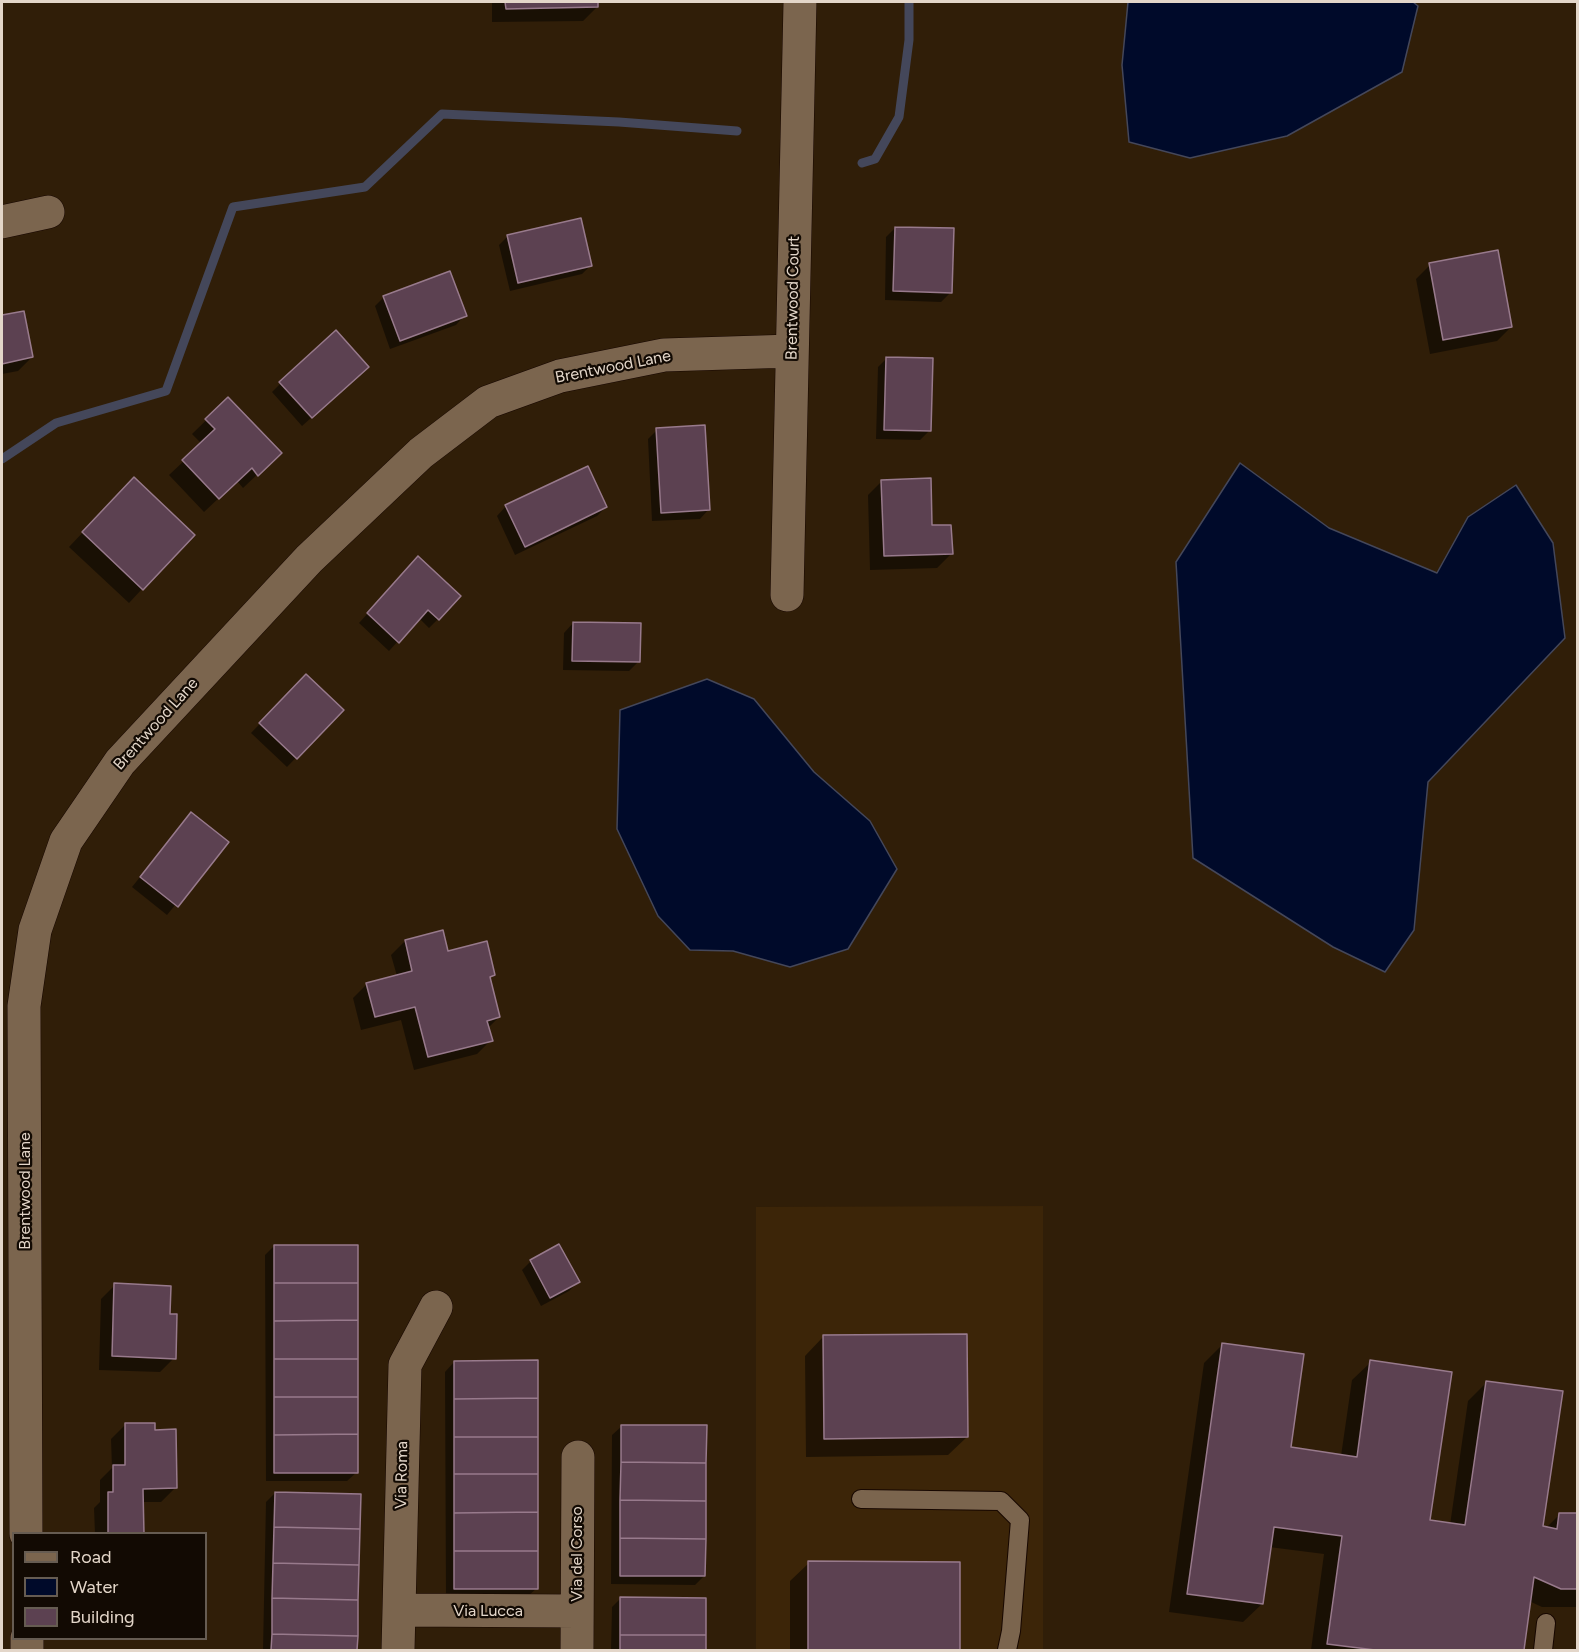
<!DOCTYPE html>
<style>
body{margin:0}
#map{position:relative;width:1579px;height:1652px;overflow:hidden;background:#301e08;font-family:Figtree,sans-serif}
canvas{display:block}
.frame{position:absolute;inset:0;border:3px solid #e3d6c9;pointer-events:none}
.legend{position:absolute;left:12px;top:1532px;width:195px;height:108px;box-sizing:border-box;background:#120a03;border:2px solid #665c52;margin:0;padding:8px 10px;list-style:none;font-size:18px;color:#e3d6c9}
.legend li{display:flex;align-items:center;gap:12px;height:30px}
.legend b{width:30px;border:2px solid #665c52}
</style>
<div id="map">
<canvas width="1579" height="1652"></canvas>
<div class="frame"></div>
<ul class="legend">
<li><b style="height:8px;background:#7b654e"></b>Road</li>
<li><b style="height:16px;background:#000a2a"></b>Water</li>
<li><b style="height:16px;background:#5c4151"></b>Building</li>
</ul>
</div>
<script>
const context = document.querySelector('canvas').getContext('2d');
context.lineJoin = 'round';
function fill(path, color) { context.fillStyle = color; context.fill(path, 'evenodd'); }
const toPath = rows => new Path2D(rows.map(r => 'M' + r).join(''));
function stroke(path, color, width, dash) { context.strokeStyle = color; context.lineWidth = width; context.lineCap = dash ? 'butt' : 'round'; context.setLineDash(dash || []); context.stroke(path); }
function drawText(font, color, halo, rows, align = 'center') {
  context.font = font + ' Figtree,sans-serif'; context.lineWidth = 4.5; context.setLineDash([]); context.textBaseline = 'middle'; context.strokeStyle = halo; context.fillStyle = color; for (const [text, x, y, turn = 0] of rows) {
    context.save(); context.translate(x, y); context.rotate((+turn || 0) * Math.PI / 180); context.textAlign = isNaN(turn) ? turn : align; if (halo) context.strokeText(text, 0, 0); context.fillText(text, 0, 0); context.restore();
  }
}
fill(toPath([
 [1043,1206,1043,1650,756,1650,756,1207]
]), '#3c2508');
const water = toPath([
 [1128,2,1413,2,1418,6,1402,72,1287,136,1190,158,1129,142,1122,65,1128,2],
 [1240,463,1329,528,1437,573,1468,517,1516,485,1553,543,1565,638,1428,782,1414,930,1385,972,1333,947,1193,858,1176,562,1240,463],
 [707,679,754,699,814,772,870,821,897,869,848,949,790,967,733,951,690,950,658,916,617,829,620,710,707,679]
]);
fill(water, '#000a2a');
stroke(water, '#44475a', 1.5);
fill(toPath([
 [492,2,597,2,597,7,583,21,492,22],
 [895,228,951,292,941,302,885,300,886,237],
 [508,236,591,265,582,274,510,291,499,245],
 [1430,265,1511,327,1497,341,1430,354,1416,279],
 [384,297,465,315,456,325,390,349,375,306],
 [23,312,32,357,18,371,2,374,2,317],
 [887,358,929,431,920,440,876,439,878,367],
 [358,376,302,426,272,392,281,383],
 [228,399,280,453,243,488,237,481,204,512,169,475,202,444,192,434],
 [657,430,709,509,700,519,652,521,648,439],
 [882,481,930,527,951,554,937,568,870,570,868,495],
 [120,493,142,589,129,603,69,547],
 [506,506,606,507,597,516,515,555,497,516],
 [409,568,438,619,429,628,419,618,389,651,359,623],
 [573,623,638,662,629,671,563,670,564,633],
 [306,676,342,710,287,767,251,733],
 [191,814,227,842,167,915,132,887],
 [405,941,447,953,494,975,489,979,499,1017,488,1028,491,1040,477,1054,414,1070,401,1020,361,1030,353,998,367,984,397,976,391,955],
 [274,1246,357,1472,347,1481,266,1481,265,1255],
 [531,1261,578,1282,569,1291,541,1306,522,1270],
 [115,1285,168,1315,174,1358,160,1372,99,1370,101,1299],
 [823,1337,967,1437,948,1455,806,1457,805,1356],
 [1223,1344,1289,1449,1341,1456,1352,1380,1371,1362,1428,1521,1450,1525,1468,1401,1487,1382,1541,1527,1546,1528,1560,1514,1578,1514,1578,1607,1542,1607,1529,1601,1522,1650,1311,1650,1324,1554,1269,1547,1262,1604,1243,1622,1169,1612,1204,1363],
 [454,1362,537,1588,527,1597,446,1597,445,1372],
 [125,1425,175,1488,161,1502,142,1502,142,1534,95,1534,94,1508,100,1502,100,1480,112,1468,111,1439],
 [622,1426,704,1576,695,1585,611,1584,612,1435],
 [275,1493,359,1495,356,1650,263,1650,266,1502],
 [809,1563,959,1563,958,1650,790,1650,790,1581],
 [621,1598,704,1599,704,1650,611,1650,612,1607]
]), '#0007');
stroke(toPath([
 [862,163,875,159,899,117,909,40,909,2],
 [2,459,56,423,166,391,233,207,365,187,442,114,619,122,737,131]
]), '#44475a', 9);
const building = toPath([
 [505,2,598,2,598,7,506,9,505,2],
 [581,218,592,266,518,283,507,235,581,218],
 [895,227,954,228,952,293,893,291,895,227],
 [1498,250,1512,327,1443,340,1429,263,1498,250],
 [450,271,467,316,400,341,383,296,450,271],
 [24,311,33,357,2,364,2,315,24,311],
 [336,330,369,367,312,418,279,382,336,330],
 [886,357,933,358,931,431,884,430,886,357],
 [228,397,282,453,258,476,252,468,219,499,182,460,215,429,205,419,228,397],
 [705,425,710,510,661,513,656,428,705,425],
 [588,466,607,507,525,547,505,505,588,466],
 [134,477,195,535,143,590,82,532,134,477],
 [931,478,932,525,951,525,953,554,884,556,881,480,931,478],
 [418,556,461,596,439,620,428,610,399,643,367,613,418,556],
 [573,622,641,623,640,662,572,661,573,622],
 [306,674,344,710,297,759,259,723,306,674],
 [191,812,229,842,178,907,140,877,191,812],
 [443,930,448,951,487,941,495,975,490,977,500,1017,487,1021,493,1041,428,1057,415,1007,375,1017,366,983,412,971,405,940,443,930],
 [559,1244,580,1282,550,1298,530,1260,559,1244],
 [274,1245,358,1245,358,1283,274,1283,274,1245],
 [114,1283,171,1286,170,1314,177,1314,176,1359,112,1356,114,1283],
 [274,1283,358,1283,358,1320,274,1321,274,1283],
 [358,1320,358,1359,274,1359,274,1321,358,1320],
 [967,1334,968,1437,824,1439,823,1335,967,1334],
 [1222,1343,1304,1354,1291,1447,1357,1457,1370,1360,1452,1372,1430,1520,1465,1525,1486,1381,1563,1391,1543,1526,1557,1529,1559,1513,1578,1513,1578,1589,1561,1589,1534,1577,1524,1650,1375,1650,1327,1644,1342,1536,1274,1527,1263,1604,1187,1594,1222,1343],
 [274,1359,358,1359,358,1397,274,1397,274,1359],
 [538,1360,538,1398,454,1399,454,1361,538,1360],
 [274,1397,358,1397,358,1434,274,1435,274,1397],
 [538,1398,538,1437,454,1437,454,1399,538,1398],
 [125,1423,155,1423,155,1430,176,1429,177,1488,143,1489,144,1534,108,1534,108,1492,113,1492,113,1465,125,1465,125,1423],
 [621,1425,707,1425,706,1463,621,1462,621,1425],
 [358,1434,358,1473,274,1473,274,1435,358,1434],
 [454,1437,538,1437,538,1474,454,1474,454,1437],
 [621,1462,706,1463,706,1501,620,1500,621,1462],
 [454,1474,538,1474,538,1512,454,1513,454,1474],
 [275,1492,361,1494,360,1529,274,1527,275,1492],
 [620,1500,706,1501,706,1539,620,1538,620,1500],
 [538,1512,538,1551,454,1551,454,1513,538,1512],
 [274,1527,360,1529,359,1565,273,1563,274,1527],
 [620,1538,706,1539,705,1576,620,1576,620,1538],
 [454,1551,538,1551,538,1589,454,1589,454,1551],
 [808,1561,960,1562,960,1650,808,1650,808,1561],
 [273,1563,359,1565,358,1600,272,1598,273,1563],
 [620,1597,706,1598,706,1635,620,1635,620,1597],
 [272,1598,358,1600,358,1636,272,1634,272,1598],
 [272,1634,358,1636,357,1650,271,1650,272,1634],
 [620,1635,706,1635,706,1650,620,1650,620,1635]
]);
fill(building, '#5c4151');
stroke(building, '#987a8c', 1.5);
const lane = toPath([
 [861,1499,1001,1501,1020,1520,1011,1631,1007,1650],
 [1543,1650,1546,1623]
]);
const street = toPath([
 [2,222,48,212],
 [787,595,800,2],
 [26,1534,24,1006,35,930,66,841,120,762,309,559,421,453,488,402,560,376,664,355,792,351],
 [399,1610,577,1611],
 [27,1638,27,1650],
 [398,1650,405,1365,436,1307],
 [577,1650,578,1457]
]);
stroke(lane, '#170700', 20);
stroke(street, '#170700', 34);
stroke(lane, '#7b654e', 18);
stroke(street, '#7b654e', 33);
drawText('16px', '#e3d6c9', '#120a03', [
 ["Brentwood Court",793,298,-89],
 ["Brentwood Lane",613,367,-11],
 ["Brentwood Lane",156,724,-48],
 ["Brentwood Lane",25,1191,-90],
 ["Via Roma",402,1475,-89],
 ["Via del Corso",577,1554,-90],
 ["Via Lucca",488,1611]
]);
</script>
